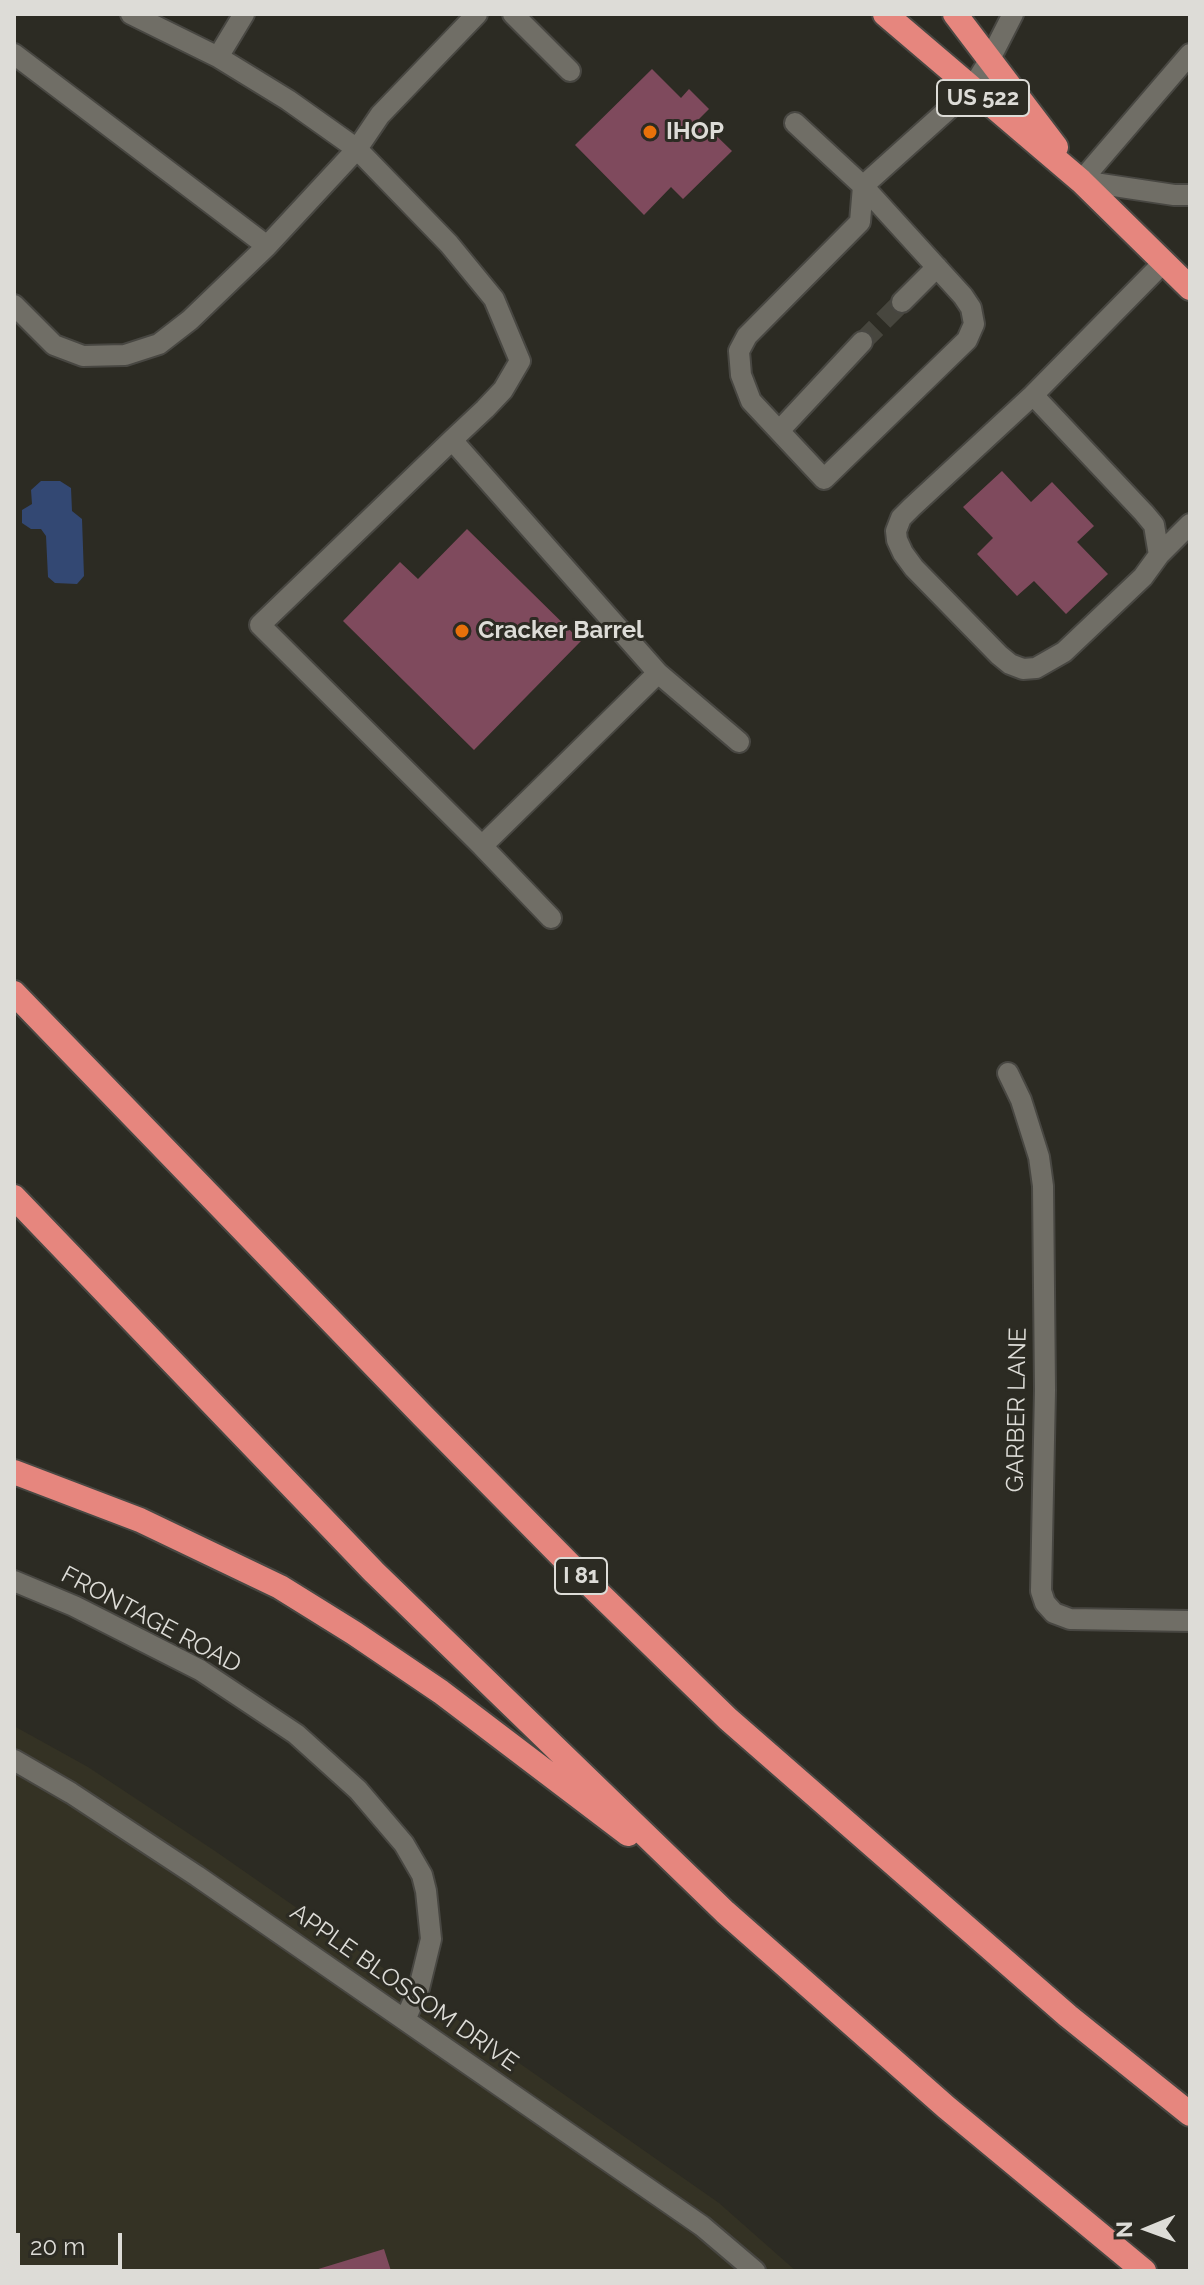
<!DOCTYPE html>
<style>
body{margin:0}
#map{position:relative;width:1204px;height:2285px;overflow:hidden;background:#2c2b23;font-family:Raleway,sans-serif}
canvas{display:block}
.frame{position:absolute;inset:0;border:16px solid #dddcd7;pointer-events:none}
.north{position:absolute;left:1108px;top:2189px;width:80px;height:80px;-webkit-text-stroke:6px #2c2b23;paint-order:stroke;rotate:269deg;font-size:22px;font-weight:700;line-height:32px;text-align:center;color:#dddcd7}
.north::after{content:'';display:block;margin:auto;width:28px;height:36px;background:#dddcd7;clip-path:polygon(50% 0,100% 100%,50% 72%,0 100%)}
.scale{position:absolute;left:16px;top:2233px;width:106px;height:36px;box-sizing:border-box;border:4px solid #dddcd7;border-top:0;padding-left:10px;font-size:24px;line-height:28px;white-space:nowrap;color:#dddcd7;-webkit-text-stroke:6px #2c2b23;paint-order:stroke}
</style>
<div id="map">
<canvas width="1204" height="2285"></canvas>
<div class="frame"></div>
<div class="north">N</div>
<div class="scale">20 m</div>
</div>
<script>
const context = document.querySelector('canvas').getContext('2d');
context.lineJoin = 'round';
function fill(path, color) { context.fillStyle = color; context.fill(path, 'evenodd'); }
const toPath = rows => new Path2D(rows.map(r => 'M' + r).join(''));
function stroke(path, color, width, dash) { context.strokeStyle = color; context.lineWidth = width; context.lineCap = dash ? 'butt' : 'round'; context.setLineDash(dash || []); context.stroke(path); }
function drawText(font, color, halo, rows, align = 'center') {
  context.font = font + ' Raleway,sans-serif'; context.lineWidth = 6; context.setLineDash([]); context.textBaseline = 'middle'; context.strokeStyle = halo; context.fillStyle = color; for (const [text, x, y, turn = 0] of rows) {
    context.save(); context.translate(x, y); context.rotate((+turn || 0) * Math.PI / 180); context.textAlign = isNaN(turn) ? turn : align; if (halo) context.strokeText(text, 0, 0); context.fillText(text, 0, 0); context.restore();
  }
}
fill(toPath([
 [14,1726,88,1767,215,1851,422,1995,719,2203,796,2271,14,2271]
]), '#343224');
fill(toPath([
 [41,481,60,481,71,488,72,511,82,519,84,576,77,584,55,583,48,577,46,536,41,529,31,529,22,523,22,510,32,504,31,490]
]), '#334873');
fill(toPath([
 [652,69,681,98,689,89,709,109,699,119,732,151,683,199,671,187,644,215,575,145],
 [1002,471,1031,502,1052,482,1094,526,1077,542,1108,574,1066,614,1034,581,1017,596,977,554,993,538,963,507],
 [467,529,581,641,474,750,343,621,400,562,418,579],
 [384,2249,391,2271,316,2271,315,2270]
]), '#7f4a5d');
stroke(toPath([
 [862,342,902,302]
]), '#47463e', 20, [20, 10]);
const minor = toPath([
 [131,14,218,57,288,100,357,149,449,244,494,299,520,361,503,390,485,409,452,440,260,625,482,846,658,673,452,440],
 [513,14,570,71],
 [14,54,267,246,357,149,380,115,477,14],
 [218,57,244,14],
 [795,123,863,186,860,222,747,336,739,351,741,375,751,401,824,479,967,340,974,324,971,308,963,296,863,186,972,88,990,59,1013,14],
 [1081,181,1190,54],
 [1081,181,1174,195,1190,195],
 [902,302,937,267],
 [14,305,54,345,83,356,125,355,159,344,190,320,267,246],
 [1033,395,1144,513,1154,525,1159,555,1143,577,1064,652,1036,668,1023,669,1010,664,999,655,914,568,903,553,897,540,896,531,901,518,912,507,1033,395,1164,262],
 [779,431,862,342],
 [1159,555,1190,524],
 [658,673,739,742],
 [482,846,551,918],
 [1008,1073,1021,1100,1039,1157,1043,1186,1045,1390,1041,1591,1045,1603,1054,1613,1070,1619,1190,1621],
 [14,1581,74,1606,200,1670,296,1734,358,1790,404,1844,422,1875,426,1891,431,1939,419,1988,405,2020],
 [14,1760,71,1793,197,1876,702,2226,755,2271]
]);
const highway = toPath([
 [885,14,1081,181,1190,288],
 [955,14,1056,147],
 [14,993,423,1416,582,1577,728,1719,1068,2016,1190,2114],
 [14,1197,374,1572,725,1912,946,2107,1144,2271],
 [14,1472,140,1520,280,1587,354,1633,441,1692,628,1834]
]);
stroke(minor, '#484742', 24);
stroke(highway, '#484742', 28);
stroke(minor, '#706e66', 20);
stroke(highway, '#e6867e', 24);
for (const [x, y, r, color] of [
 [650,132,8,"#e8710a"],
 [462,631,8,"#e8710a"]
]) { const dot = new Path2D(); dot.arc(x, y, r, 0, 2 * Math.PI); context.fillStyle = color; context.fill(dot); stroke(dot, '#2c2b23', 3); }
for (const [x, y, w] of [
 [983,98,92],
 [581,1576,52]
]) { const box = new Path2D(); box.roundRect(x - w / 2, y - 18, w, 36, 6); context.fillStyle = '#2c2b23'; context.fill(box); stroke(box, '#dddcd7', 2); }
drawText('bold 22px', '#dddcd7', null, [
 ["US 522",983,98],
 ["I 81",581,1576]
]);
drawText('bold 24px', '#dddcd7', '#2c2b23', [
 ["IHOP",666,132],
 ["Cracker Barrel",478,631]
], 'left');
drawText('24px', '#dddcd7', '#2c2b23', [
 ["GARBER LANE",1017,1410,-89],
 ["FRONTAGE ROAD",151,1620,28],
 ["APPLE BLOSSOM DRIVE",404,1988,35]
]);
</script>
